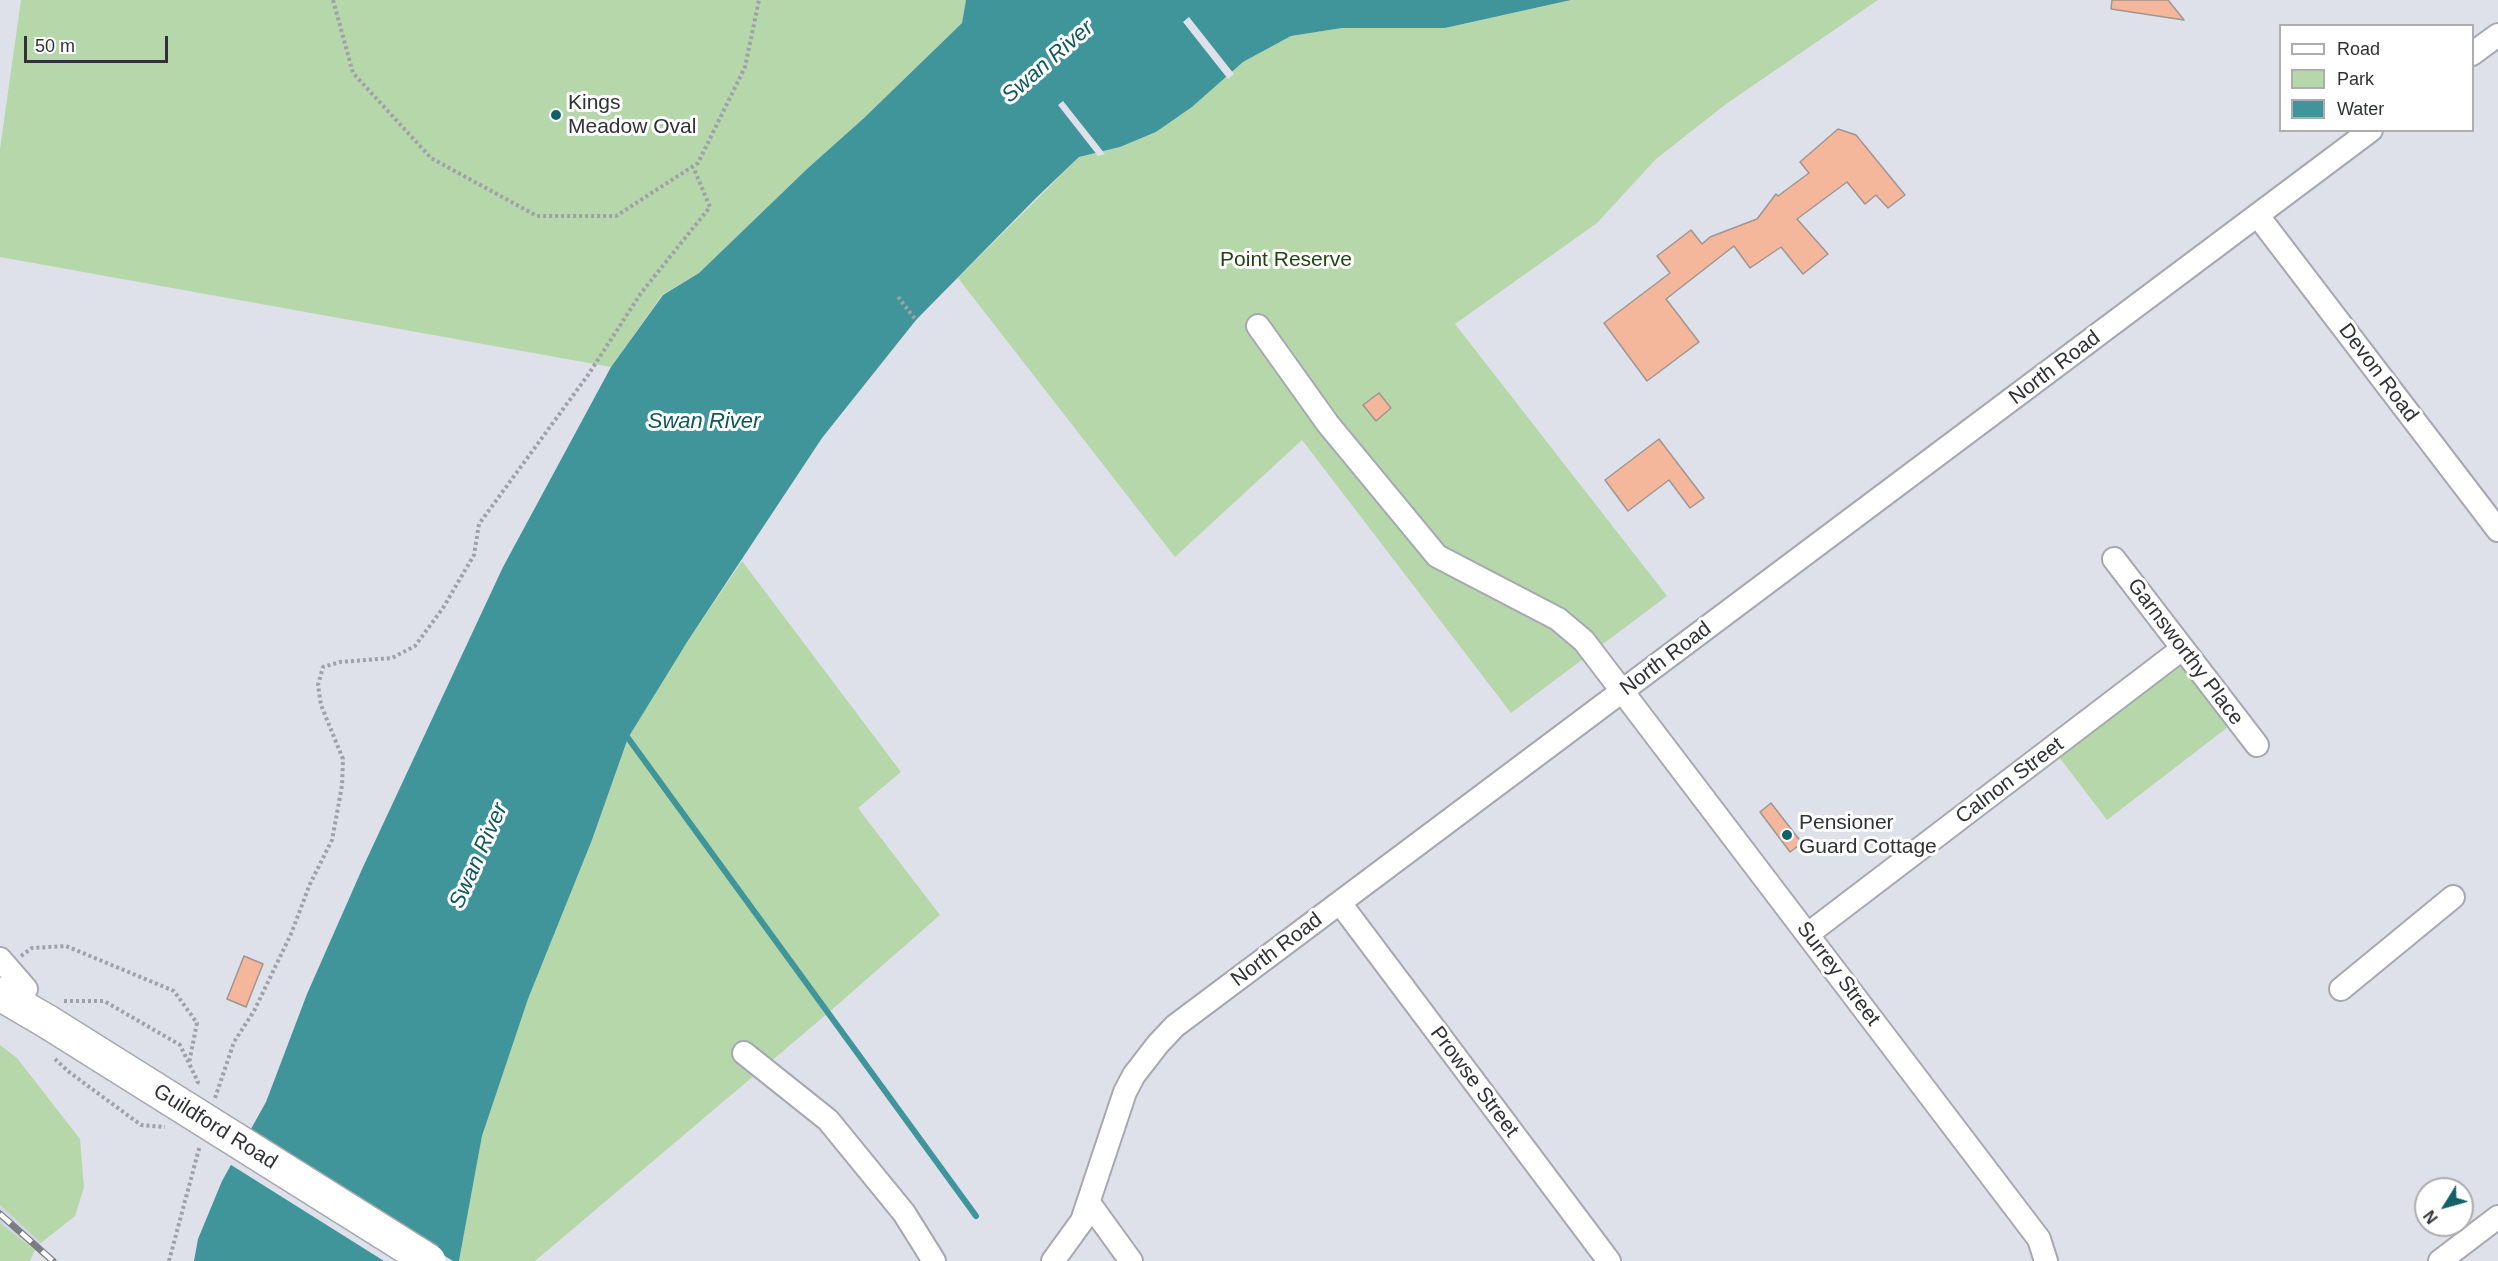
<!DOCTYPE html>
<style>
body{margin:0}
#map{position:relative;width:2498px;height:1261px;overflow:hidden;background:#dee1ea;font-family:Helvetica,sans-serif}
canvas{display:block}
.legend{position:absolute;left:2279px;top:24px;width:195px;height:108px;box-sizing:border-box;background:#fff;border:2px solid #adadaf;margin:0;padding:8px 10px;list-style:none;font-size:18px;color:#313236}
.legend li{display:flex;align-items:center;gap:12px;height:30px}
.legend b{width:30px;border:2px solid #adadaf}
.north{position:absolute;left:2414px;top:1177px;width:60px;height:60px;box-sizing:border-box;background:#fff;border:2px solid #adadaf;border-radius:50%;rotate:233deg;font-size:16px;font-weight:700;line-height:24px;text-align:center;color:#313236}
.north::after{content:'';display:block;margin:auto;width:21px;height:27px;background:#12606a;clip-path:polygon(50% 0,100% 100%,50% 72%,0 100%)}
.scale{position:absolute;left:24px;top:36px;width:144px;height:27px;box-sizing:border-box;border:3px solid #313236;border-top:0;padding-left:8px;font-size:18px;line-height:21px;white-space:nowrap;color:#313236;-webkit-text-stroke:4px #fff;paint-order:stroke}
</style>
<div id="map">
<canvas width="2498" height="1261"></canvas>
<ul class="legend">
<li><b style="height:8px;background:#fff"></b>Road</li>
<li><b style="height:16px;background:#b6d7aa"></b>Park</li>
<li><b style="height:16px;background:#40959b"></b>Water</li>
</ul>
<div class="north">N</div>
<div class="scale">50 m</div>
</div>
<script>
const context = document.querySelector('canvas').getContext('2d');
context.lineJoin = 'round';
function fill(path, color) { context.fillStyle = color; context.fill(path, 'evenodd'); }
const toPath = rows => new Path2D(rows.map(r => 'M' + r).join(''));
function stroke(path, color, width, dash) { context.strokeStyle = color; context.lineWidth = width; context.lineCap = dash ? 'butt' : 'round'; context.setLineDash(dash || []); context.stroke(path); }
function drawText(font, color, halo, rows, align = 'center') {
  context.font = font + ' Helvetica,sans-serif'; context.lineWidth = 6; context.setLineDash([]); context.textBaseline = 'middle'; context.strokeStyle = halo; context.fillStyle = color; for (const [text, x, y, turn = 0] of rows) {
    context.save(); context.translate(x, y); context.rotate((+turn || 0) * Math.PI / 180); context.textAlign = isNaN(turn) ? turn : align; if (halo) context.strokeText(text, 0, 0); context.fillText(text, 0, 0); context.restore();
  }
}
fill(toPath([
 [0,1205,41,1243,35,1250,0,1223]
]), '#d1d6e5');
fill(toPath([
 [21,0,966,0,962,23,864,118,808,168,699,273,662,295,611,367,0,257,0,149],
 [1571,0,1878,0,1726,104,1656,159,1597,223,1455,324,1667,596,1511,713,1302,440,1175,557,958,278,1079,157,1120,147,1156,132,1192,107,1243,62,1291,36,1342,28,1445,28],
 [742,561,901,772,858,808,940,915,828,1013,535,1261,459,1261,482,1136,528,999,592,840,628,738,689,639],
 [2182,649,2237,720,2107,820,2053,749],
 [0,1045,17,1058,80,1139,84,1187,75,1216,41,1243,0,1205],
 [0,1223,35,1250,30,1261,0,1261]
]), '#b6d7aa');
fill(toPath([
 [966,0,1571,0,1445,28,1342,28,1291,36,1243,62,1192,107,1156,132,1120,147,1079,157,1036,198,916,320,822,438,689,639,628,738,592,840,528,999,482,1136,459,1261,194,1261,198,1239,222,1181,266,1102,307,994,363,867,503,567,611,367,663,295,699,273,808,168,864,118,962,23]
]), '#40959b');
fill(toPath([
 [1189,17,1234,74,1228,79,1183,22],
 [1063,101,1105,154,1098,156,1058,105],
 [245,1133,453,1261,384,1261,228,1163]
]), '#dee1ea');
stroke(toPath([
 [628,738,976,1216]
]), '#40959b', 6);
const building = toPath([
 [2112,0,2168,0,2184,20,2111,9,2112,0],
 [1838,129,1856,135,1905,195,1888,208,1876,195,1865,204,1847,182,1797,219,1828,254,1803,274,1781,247,1750,268,1734,246,1666,299,1699,342,1647,381,1604,323,1670,273,1657,256,1691,230,1702,244,1710,237,1757,219,1776,194,1778,196,1809,173,1800,162,1838,129],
 [1379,393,1391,408,1376,421,1363,405,1379,393],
 [1659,439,1704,498,1690,508,1669,480,1628,511,1605,480,1659,439],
 [1771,803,1802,843,1790,852,1760,812,1771,803],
 [244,956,263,964,246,1007,227,999,244,956]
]);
fill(building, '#f5b79c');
stroke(building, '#9f9591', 1.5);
const minor = toPath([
 [2472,54,2498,35],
 [2258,216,2498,530],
 [1258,326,1328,424,1437,556,1558,619,1584,641,2039,1239,2046,1261],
 [2114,559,2257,745],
 [1340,903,1609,1261],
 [1808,934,2182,649],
 [0,959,26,989,17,1005],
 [2341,989,2453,897],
 [744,1053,828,1120,904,1213,934,1261],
 [1089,1203,1131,1261],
 [1053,1261,1082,1221,1125,1092,1134,1075,1158,1044,1175,1026,2371,130],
 [2440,1261,2498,1217]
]);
const highway = toPath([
 [0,994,48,1022]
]);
stroke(minor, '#a5a8b1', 26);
stroke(highway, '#a5a8b1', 36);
stroke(toPath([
 [333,0,353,73,431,158,537,216,616,216,698,163,745,67,759,0],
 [898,297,916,320],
 [21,956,32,948,66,946,174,991,197,1023,189,1063],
 [64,1001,104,1001,180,1045,198,1082,196,1085],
 [55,1059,69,1072,141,1125,165,1127],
 [215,1098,234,1042,254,1011,291,934,310,884,332,840,342,786,343,759,321,705,318,685,323,667,340,662,392,658,415,646,443,608,474,555,479,524,588,375,641,293,710,207,694,169],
 [169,1261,200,1145]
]), '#9fa1a8', 4, [3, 3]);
stroke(minor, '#fff', 22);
stroke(highway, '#fff', 33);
const rail = toPath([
 [0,1214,53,1261]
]);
stroke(rail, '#7b7d83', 7);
stroke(rail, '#fff', 4.5, [14]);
const highwayBridge = toPath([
 [48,1022,429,1261]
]);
stroke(highwayBridge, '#a5a8b1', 36, []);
stroke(highwayBridge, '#fff', 33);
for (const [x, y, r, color] of [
 [556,115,6,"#12606a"],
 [1787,835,6,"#12606a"]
]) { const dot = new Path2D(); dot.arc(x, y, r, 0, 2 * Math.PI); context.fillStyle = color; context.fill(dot); stroke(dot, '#fff', 2); }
drawText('21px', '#313236', '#fff', [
 ["Kings",568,103],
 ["Meadow Oval",568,127],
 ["Pensioner",1799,823],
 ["Guard Cottage",1799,847]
], 'left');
drawText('21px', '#224410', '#fff', [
 ["Point Reserve",1286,260]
]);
drawText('21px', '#313236', '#fff', [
 ["North Road",2055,368,-37],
 ["Devon Road",2378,373,53],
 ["Garnsworthy Place",2185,652,53],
 ["North Road",1666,659,-37],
 ["Calnon Street",2010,781,-37],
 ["North Road",1277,950,-37],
 ["Surrey Street",1838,974,53],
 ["Prowse Street",1474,1082,53],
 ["Guildford Road",215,1127,32]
]);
drawText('italic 22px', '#0e585c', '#fff', [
 ["Swan River",1048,62,-41],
 ["Swan River",704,422],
 ["Swan River",479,856,-66]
]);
</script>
